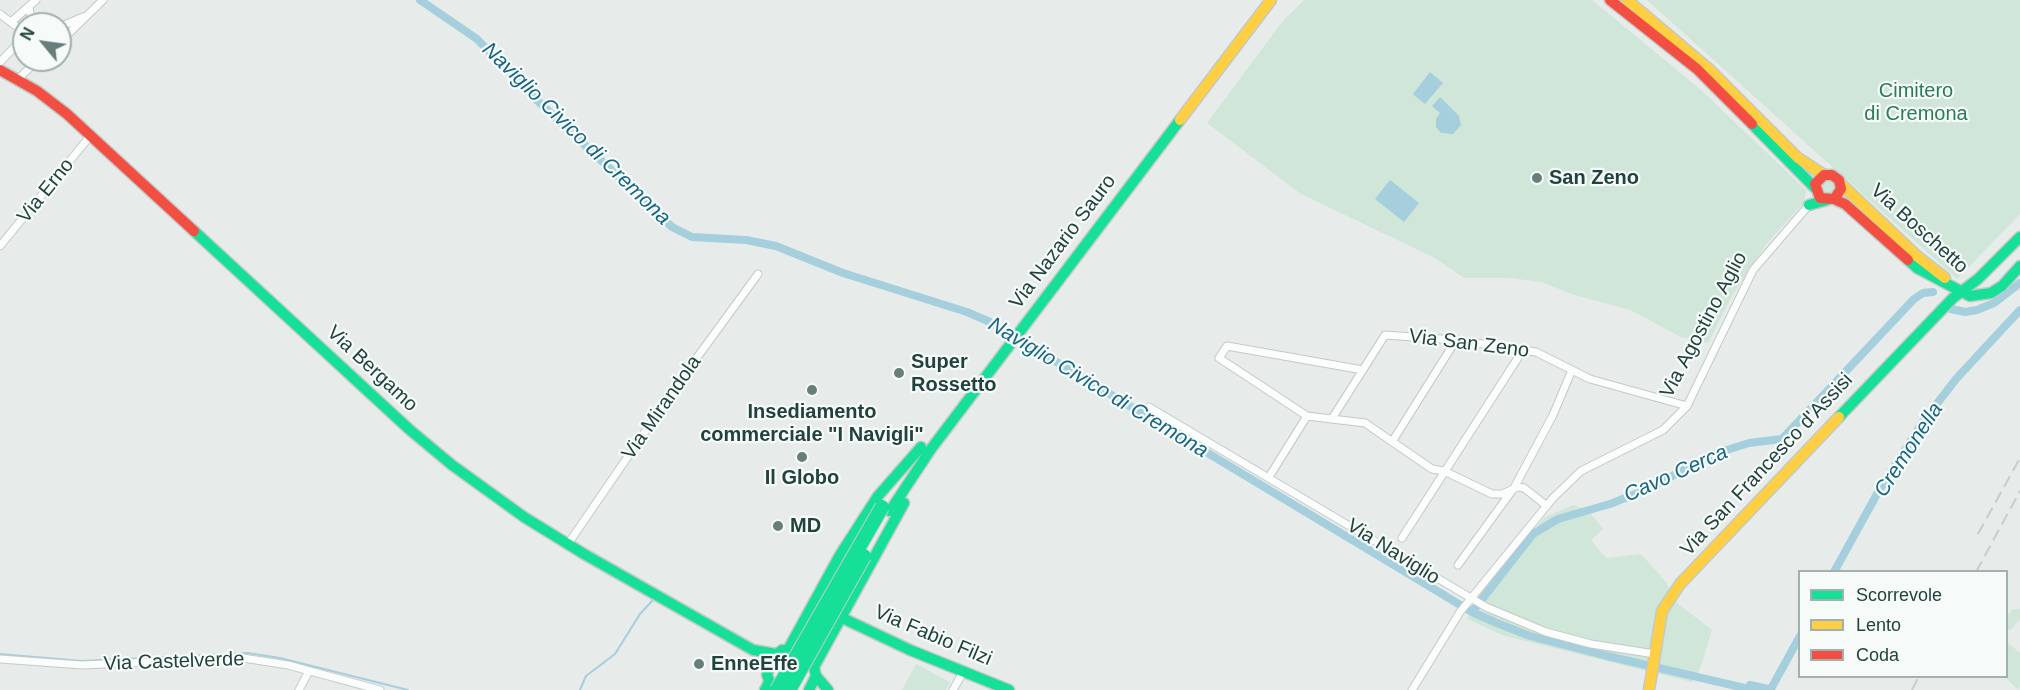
<!DOCTYPE html>
<style>
body{margin:0}
#map{position:relative;width:2020px;height:690px;overflow:hidden;background:#e7ecea;font-family:Arial,sans-serif}
canvas{display:block}
.legend{position:absolute;left:1798px;top:570px;width:210px;height:108px;box-sizing:border-box;background:#f6fbf9;border:2px solid #a1b1ae;margin:0;padding:8px 10px;list-style:none;font-size:18px;color:#22423d}
.legend li{display:flex;align-items:center;gap:12px;height:30px}
.legend b{width:30px;border:2px solid #a1b1ae}
.north{position:absolute;left:12px;top:12px;width:60px;height:60px;box-sizing:border-box;background:#f6fbf9;border:2px solid #a1b1ae;border-radius:50%;rotate:299deg;font-size:16px;font-weight:700;line-height:24px;text-align:center;color:#22423d}
.north::after{content:'';display:block;margin:auto;width:21px;height:27px;background:#677e7a;clip-path:polygon(50% 0,100% 100%,50% 72%,0 100%)}
</style>
<div id="map">
<canvas width="2020" height="690"></canvas>
<ul class="legend">
<li><b style="height:8px;background:#16e098"></b>Scorrevole</li>
<li><b style="height:8px;background:#ffcf43"></b>Lento</li>
<li><b style="height:8px;background:#f24e42"></b>Coda</li>
</ul>
<div class="north">N</div>
</div>
<script>
const context = document.querySelector('canvas').getContext('2d');
context.lineJoin = 'round';
function fill(path, color) { context.fillStyle = color; context.fill(path, 'evenodd'); }
const toPath = rows => new Path2D(rows.map(r => 'M' + r).join(''));
function stroke(path, color, width, dash) { context.strokeStyle = color; context.lineWidth = width; context.lineCap = dash ? 'butt' : 'round'; context.setLineDash(dash || []); context.stroke(path); }
function drawText(font, color, halo, rows, align = 'center') {
  context.font = font + ' Arial,sans-serif'; context.lineWidth = 4.5; context.setLineDash([]); context.textBaseline = 'middle'; context.strokeStyle = halo; context.fillStyle = color; for (const [text, x, y, turn = 0] of rows) {
    context.save(); context.translate(x, y); context.rotate((+turn || 0) * Math.PI / 180); context.textAlign = isNaN(turn) ? turn : align; if (halo) context.strokeText(text, 0, 0); context.fillText(text, 0, 0); context.restore();
  }
}
fill(toPath([
 [1304,0,1592,0,1699,88,1806,190,1804,202,1765,246,1732,296,1708,343,1681,337,1630,310,1571,294,1542,282,1509,278,1464,278,1435,258,1301,194,1207,123,1282,22],
 [1647,0,2020,0,2020,214,1957,279],
 [1828,178,1837,185,1832,195,1821,193,1819,185],
 [1573,505,1588,510,1603,529,1591,540,1606,558,1641,554,1666,582,1677,603,1712,630,1700,669,1692,682,1505,636,1467,619,1476,597,1545,517],
 [2013,609,2020,609,2020,619,2011,630,2007,629,2007,616],
 [2007,642,2020,653,2020,685,2018,690,2005,677],
 [916,664,950,682,946,690,902,690]
]), '#cfe6d8');
fill(toPath([
 [1430,72,1443,83,1425,104,1413,94],
 [1440,97,1459,116,1461,125,1453,134,1441,133,1436,127,1436,119,1440,113,1432,106],
 [1390,180,1419,203,1404,222,1375,199]
]), '#a5cfdd');
stroke(toPath([
 [0,654,82,661,248,653,280,658,408,690],
 [580,690,586,676,615,654,640,614,652,601]
]), '#a5cfdd', 2);
stroke(toPath([
 [420,0,477,39,525,89,672,227,692,237,746,240,776,246,843,273,967,312,990,322,1472,612,1499,624,1530,636,1603,655,1753,690],
 [1951,309,1965,312,1977,310,1994,303,2020,283],
 [1834,572,1877,494,1922,423,1956,379,2020,310],
 [1472,612,1533,534,1558,519,1610,504,1648,489,1711,455,1749,443,1782,439,1914,299,1923,293,1933,292],
 [1750,685,1768,689,1772,687,1800,636]
]), '#a5cfdd', 8);
const street = toPath([
 [29,7,32,24],
 [0,14,24,32],
 [11,22,36,0],
 [60,27,83,17],
 [60,42,103,0],
 [0,62,24,37],
 [18,79,38,60],
 [0,246,91,135],
 [1363,370,1227,346,1219,358,1307,416,1365,423,1432,469,1444,471,1492,494,1502,494,1518,487,1524,488,1547,506],
 [1149,407,1486,607,1546,632,1591,644,1655,654],
 [1333,417,1385,335,1456,340,1536,352,1590,379,1687,406],
 [1392,442,1456,340],
 [1269,477,1307,416],
 [1402,538,1523,350],
 [568,544,677,385,758,274],
 [1458,565,1514,488,1553,415,1572,370],
 [0,659,82,665,243,658,288,665,380,690],
 [299,690,309,671],
 [953,690,963,672],
 [1412,690,1460,612,1553,498,1581,471,1663,430,1687,406,1753,270,1809,205]
]);
const fast = toPath([
 [1752,124,1815,188],
 [1809,205,1827,200],
 [194,231,410,430,452,465,524,517,584,554,753,650,776,654],
 [1908,260,1917,268,1970,296,1991,293,2002,286,2020,266],
 [1839,417,1953,298,1978,279,2020,237],
 [890,511,931,449,1180,120],
 [836,615,910,650,1009,690],
 [789,648,840,555,878,496,921,447],
 [815,665,904,503],
 [816,676,828,690],
 [772,688,767,675,771,660,782,650,797,649],
 [765,690,769,682],
 [809,690,816,676,812,659]
]);
const slow = toPath([
 [1627,0,1710,70,1798,158,1824,175],
 [1180,120,1271,0],
 [1841,184,1918,257,1945,278],
 [1649,690,1662,611,1680,584,1839,417]
]);
const jam = toPath([
 [1610,0,1697,69,1752,124],
 [0,70,37,91,67,114,194,231],
 [1834,199,1841,189,1839,180,1832,175,1824,175,1815,184,1820,198,1834,199,1845,204,1908,260]
]);
stroke(street, '#c4c9c7', 9);
stroke(fast, '#c2cac8', 13);
stroke(slow, '#c2cac8', 13);
stroke(jam, '#c2cac8', 13);
stroke(street, '#fbfcfc', 7);
stroke(fast, '#16e098', 10);
stroke(slow, '#ffcf43', 10);
stroke(jam, '#f24e42', 10);
stroke(toPath([
 [1978,534,2020,458],
 [1976,572,2020,491],
 [1912,690,1919,676]
]), '#c8cdcb', 2, [12, 6]);
const fastBridge = toPath([
 [777,690,882,507],
 [789,690,864,556]
]);
stroke(fastBridge, '#c2cbca', 16, []);
stroke(fastBridge, '#16e098', 14);
for (const [x, y, r, color] of [
 [1537,178,6,"#677e7a"],
 [899,373,6,"#677e7a"],
 [812,390,6,"#677e7a"],
 [802,457,6,"#677e7a"],
 [778,526,6,"#677e7a"],
 [699,664,6,"#677e7a"]
]) { const dot = new Path2D(); dot.arc(x, y, r, 0, 2 * Math.PI); context.fillStyle = color; context.fill(dot); stroke(dot, '#f6fbf9', 2); }
drawText('20px', '#287d52', '#f6fbf9', [
 ["Cimitero",1916,91],
 ["di Cremona",1916,114]
]);
drawText('bold 20px', '#22423d', '#f6fbf9', [
 ["San Zeno",1549,178],
 ["Super",911,362],
 ["Rossetto",911,385],
 ["Insediamento",812,412,"center"],
 ["commerciale \"I Navigli\"",812,435,"center"],
 ["Il Globo",802,478,"center"],
 ["MD",790,526],
 ["EnneEffe",711,664]
], 'left');
drawText('20px', '#22423d', '#f6fbf9', [
 ["Via Erno",46,191,-51],
 ["Via Boschetto",1919,229,42],
 ["Via Nazario Sauro",1063,242,-53],
 ["Via Agostino Aglio",1704,325,-62],
 ["Via San Zeno",1469,344,7],
 ["Via Bergamo",372,369,43],
 ["Via Mirandola",662,408,-55],
 ["Via San Francesco d'Assisi",1767,465,-47],
 ["Via Naviglio",1393,552,32],
 ["Via Fabio Filzi",933,636,23],
 ["Via Castelverde",174,662,-2]
]);
drawText('italic 21px', '#166584', '#f6fbf9', [
 ["Naviglio Civico di Cremona",576,134,44],
 ["Naviglio Civico di Cremona",1098,388,31],
 ["Cremonella",1909,450,-57],
 ["Cavo Cerca",1676,474,-24]
]);
</script>
